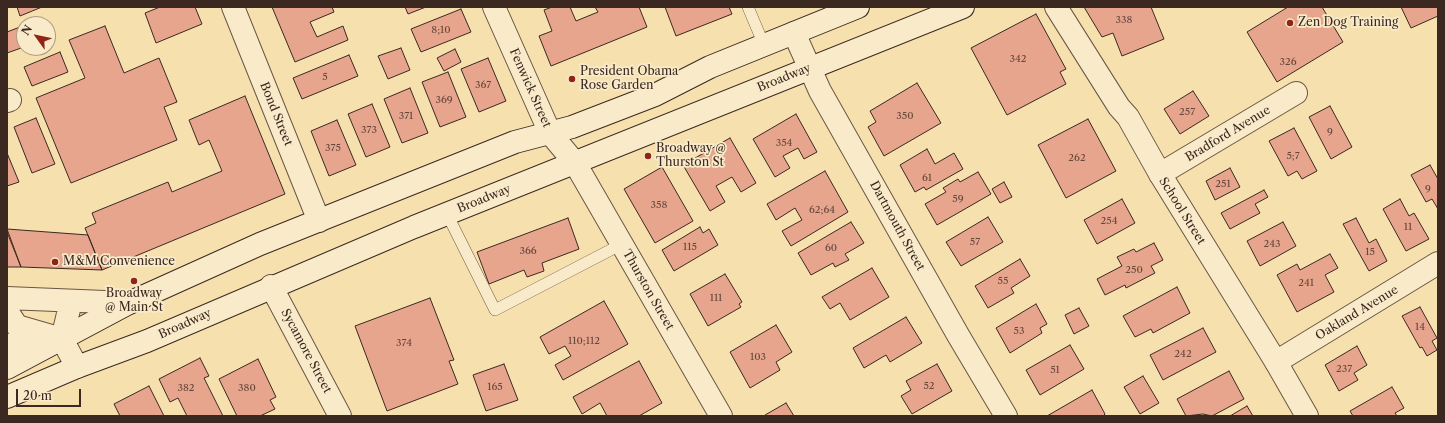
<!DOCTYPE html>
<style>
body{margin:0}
#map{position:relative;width:1445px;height:423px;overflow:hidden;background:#f6e0ae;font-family:"Libre Caslon Text",serif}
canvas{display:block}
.frame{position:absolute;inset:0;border:8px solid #3b2821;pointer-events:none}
.north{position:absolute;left:16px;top:16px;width:40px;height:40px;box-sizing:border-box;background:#f9ebca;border:1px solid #ad9d86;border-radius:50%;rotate:303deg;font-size:11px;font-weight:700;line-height:16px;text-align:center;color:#3b2821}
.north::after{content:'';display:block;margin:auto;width:14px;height:18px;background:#8f2418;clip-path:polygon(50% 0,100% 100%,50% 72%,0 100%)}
.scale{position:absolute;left:16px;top:389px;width:65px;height:18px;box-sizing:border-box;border:2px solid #3b2821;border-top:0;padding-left:5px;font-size:12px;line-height:14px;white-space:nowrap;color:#3b2821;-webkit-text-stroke:3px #f9ebca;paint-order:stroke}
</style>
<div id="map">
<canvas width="1445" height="423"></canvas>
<div class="frame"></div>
<div class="north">N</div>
<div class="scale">20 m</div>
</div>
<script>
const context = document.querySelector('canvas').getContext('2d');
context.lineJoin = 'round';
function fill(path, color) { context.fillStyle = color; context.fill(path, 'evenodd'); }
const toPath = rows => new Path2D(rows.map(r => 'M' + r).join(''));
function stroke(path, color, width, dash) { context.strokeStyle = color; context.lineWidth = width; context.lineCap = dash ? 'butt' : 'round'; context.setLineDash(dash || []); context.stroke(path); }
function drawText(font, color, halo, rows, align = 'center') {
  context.font = font + ' "Libre Caslon Text",serif'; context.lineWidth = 3.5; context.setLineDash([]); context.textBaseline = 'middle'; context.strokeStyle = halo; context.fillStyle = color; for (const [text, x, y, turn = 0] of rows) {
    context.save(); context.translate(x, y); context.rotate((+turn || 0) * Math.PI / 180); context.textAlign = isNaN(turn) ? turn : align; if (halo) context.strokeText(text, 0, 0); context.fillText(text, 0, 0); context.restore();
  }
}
const building = toPath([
 [17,7,42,7,20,16,17,7],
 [160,7,195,7,202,24,156,43,145,13,160,7],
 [272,7,332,7,334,12,310,22,317,37,343,26,348,40,295,62,272,7],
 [405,7,426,7,408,14,405,7],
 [552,7,570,7,576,21,598,12,595,7,639,7,647,27,551,66,539,36,552,31,544,10,552,7],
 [665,7,729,7,732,14,676,36,665,7],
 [1084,7,1151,7,1164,39,1122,56,1113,33,1102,37,1084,7],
 [1288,7,1322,7,1343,42,1277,82,1247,32,1288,7],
 [1401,7,1438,7,1438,16,1411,28,1401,7],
 [461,9,471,32,421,52,411,29,461,9],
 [1036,14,1066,69,1060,72,1066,84,1007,115,971,48,1036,14],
 [105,26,124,73,159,58,177,102,164,107,177,140,71,183,36,98,85,78,69,40,105,26],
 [20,27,24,37,24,47,7,53,7,32,20,27],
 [401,48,410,70,388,79,378,56,401,48],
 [455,49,461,62,444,71,437,58,455,49],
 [60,52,68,72,32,86,24,67,60,52],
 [349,55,358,76,302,99,293,78,349,55],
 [488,58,506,101,479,112,461,69,488,58],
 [448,72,466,117,440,127,422,82,448,72],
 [917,83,941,123,884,156,868,127,876,122,870,111,917,83],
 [410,88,428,133,402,143,384,99,410,88],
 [1193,91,1209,116,1180,134,1164,109,1193,91],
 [245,96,285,194,102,270,85,228,96,223,92,213,168,182,172,192,222,171,209,140,199,145,189,120,245,96],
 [372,104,390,147,366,157,348,114,372,104],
 [1330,106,1352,147,1331,159,1309,117,1330,106],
 [796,114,817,152,804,159,798,148,783,156,790,168,775,177,753,139,796,114],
 [36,118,55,164,32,173,14,127,36,118],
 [1088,119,1116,171,1066,198,1038,145,1088,119],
 [337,120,356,165,329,176,311,131,337,120],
 [1294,128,1317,171,1302,179,1297,171,1288,176,1269,141,1294,128],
 [730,138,756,183,741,192,732,177,716,186,725,202,710,211,683,165,730,138],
 [927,149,935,164,954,153,963,169,926,190,924,187,915,192,900,165,927,149],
 [7,153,19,182,7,186,7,153],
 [1430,165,1438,179,1438,209,1432,199,1426,202,1411,175,1430,165],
 [662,167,693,221,655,243,624,189,662,167],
 [1230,168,1240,187,1215,200,1206,181,1230,168],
 [825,171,848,212,791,246,782,231,802,220,795,208,776,220,767,204,825,171],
 [978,172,991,194,937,225,925,204,946,192,943,188,958,179,960,182,978,172],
 [1004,182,1012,197,1000,203,992,189,1004,182],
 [1264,190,1268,197,1255,204,1260,213,1230,229,1221,213,1264,190],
 [1122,199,1135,223,1097,244,1084,220,1122,199],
 [1400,199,1409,216,1414,213,1429,239,1406,251,1383,209,1400,199],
 [988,217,1003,242,961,266,946,242,988,217],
 [568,218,579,249,542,263,544,271,527,277,524,270,489,284,477,252,568,218],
 [1356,218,1369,243,1376,239,1387,261,1369,271,1343,224,1356,218],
 [851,222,864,243,845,254,849,260,835,267,833,263,811,275,798,253,851,222],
 [1283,222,1296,246,1260,266,1247,241,1283,222],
 [700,227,703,233,709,229,718,245,674,271,662,250,700,227],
 [7,229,88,235,102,270,21,267,7,229],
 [7,232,21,267,7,267,7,232],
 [1154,243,1163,260,1151,266,1155,273,1126,288,1125,285,1105,295,1097,279,1122,266,1117,257,1134,249,1136,252,1154,243],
 [1330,254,1338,268,1325,275,1334,292,1297,312,1277,275,1297,264,1300,270,1330,254],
 [1020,259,1030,276,1011,288,1014,293,988,308,975,286,1020,259],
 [872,268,889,297,850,320,840,303,830,309,822,297,872,268],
 [725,274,742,302,739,304,741,307,708,326,690,294,725,274],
 [1177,287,1190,313,1153,333,1151,329,1135,337,1123,316,1177,287],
 [430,298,454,360,449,361,458,384,387,411,355,326,430,298],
 [604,301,628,344,563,380,555,365,571,356,565,346,549,354,540,337,604,301],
 [1036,304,1047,324,1040,328,1042,333,1010,353,996,328,1036,304],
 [1420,307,1437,338,1432,341,1437,350,1427,356,1422,347,1420,348,1402,316,1420,307],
 [1079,308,1089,326,1074,334,1065,315,1079,308],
 [906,317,922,343,890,362,886,355,864,368,853,348,906,317],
 [776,325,792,352,776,362,780,370,750,388,730,352,776,325],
 [1203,328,1216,352,1163,380,1150,355,1203,328],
 [1070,345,1084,369,1040,395,1026,370,1070,345],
 [1357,346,1367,365,1354,373,1358,380,1339,391,1325,365,1357,346],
 [200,358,209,376,204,378,223,416,187,416,178,398,170,402,159,379,200,358],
 [258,359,276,397,270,400,275,409,260,416,237,416,219,379,258,359],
 [639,361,662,403,639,416,607,416,600,403,582,414,573,397,639,361],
 [504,364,518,400,486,411,473,375,504,364],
 [937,364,952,391,912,414,901,396,911,390,906,381,937,364],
 [1229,371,1244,399,1212,416,1203,414,1186,416,1177,399,1229,371],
 [1143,376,1159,403,1140,414,1124,387,1143,376],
 [149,386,164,416,120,416,114,404,149,386],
 [1392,387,1404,408,1395,413,1397,416,1353,416,1350,411,1392,387],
 [1092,390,1105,414,1103,416,1047,416,1092,390],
 [786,403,794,416,765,416,765,415,786,403],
 [1247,406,1253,416,1230,416,1247,406]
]);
fill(building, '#e6a58c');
stroke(building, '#3b2821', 1);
const service = toPath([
 [748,7,764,45],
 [447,214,495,310,622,244]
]);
const minor = toPath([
 [233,7,319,221],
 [494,7,550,133,575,163,721,416],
 [794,33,820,91,958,335,1006,416],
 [7,101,10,100],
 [1160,174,1296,93],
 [271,286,340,416],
 [7,345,61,339],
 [1276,362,1438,263]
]);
const tertiary = toPath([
 [1056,7,1119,107,1128,117,1160,174,1276,362,1307,416],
 [7,298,129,303],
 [71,301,62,339,77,367],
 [7,311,17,326,62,339]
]);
const secondary = toPath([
 [7,368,129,303,260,244,515,142,572,127,655,95,710,67,858,7],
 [7,397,77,367,147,341,414,227,963,7]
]);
stroke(service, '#6a5644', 12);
stroke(minor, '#6a5644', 24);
stroke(tertiary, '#6a5644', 24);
stroke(secondary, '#3b2821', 24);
stroke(service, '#f9ebca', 11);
stroke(minor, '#f9ebca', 22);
stroke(tertiary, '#f9ebca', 22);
stroke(secondary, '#f9ebca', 22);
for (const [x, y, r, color] of [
 [1290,23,4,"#8f2418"],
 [572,79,4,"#8f2418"],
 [648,156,4,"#8f2418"],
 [55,262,4,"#8f2418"],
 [134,281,4,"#8f2418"]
]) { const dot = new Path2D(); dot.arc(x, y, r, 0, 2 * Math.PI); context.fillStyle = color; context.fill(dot); stroke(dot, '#f9ebca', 1.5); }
drawText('10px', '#66473c', null, [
 ["338",1124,20],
 ["8;10",441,30],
 ["342",1018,59],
 ["326",1288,62],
 ["5",325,77],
 ["367",483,85],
 ["369",444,100],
 ["257",1187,112],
 ["371",406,116],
 ["350",905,116],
 ["373",369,130],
 ["9",1330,132],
 ["354",784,143],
 ["375",333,148],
 ["5;7",1293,156],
 ["262",1077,158],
 ["61",927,178],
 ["251",1223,184],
 ["9",1428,189],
 ["59",958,199],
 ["358",659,205],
 ["62;64",822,210],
 ["254",1109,221],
 ["11",1408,227],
 ["57",975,242],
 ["243",1272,244],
 ["115",690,247],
 ["60",831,248],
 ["366",528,251],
 ["15",1370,252],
 ["250",1134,270],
 ["55",1003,281],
 ["241",1306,283],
 ["111",716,298],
 ["14",1420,327],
 ["53",1019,331],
 ["110;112",584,341],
 ["374",404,343],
 ["242",1183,354],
 ["103",758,357],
 ["237",1344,369],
 ["51",1055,370],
 ["52",929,386],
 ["165",495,387],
 ["382",186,388],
 ["380",247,388]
]);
drawText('12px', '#3b2821', '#f9ebca', [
 ["Zen Dog Training",1298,23],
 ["President Obama",580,72],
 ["Rose Garden",580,86],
 ["Broadway @",656,149],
 ["Thurston St",656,163],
 ["M&M Convenience",63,262],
 ["Broadway",134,294,"center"],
 ["@ Main St",134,308,"center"]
], 'left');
drawText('12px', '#3b2821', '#f9ebca', [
 ["Broadway",784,78,-22],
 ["Fenwick Street",530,88,66],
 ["Bond Street",276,114,68],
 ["Bradford Avenue",1228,134,-31],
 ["Broadway",484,199,-22],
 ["School Street",1182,211,58],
 ["Dartmouth Street",897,226,61],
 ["Thurston Street",648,290,60],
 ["Oakland Avenue",1357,313,-31],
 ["Broadway",185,324,-24],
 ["Sycamore Street",306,351,62]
]);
</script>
